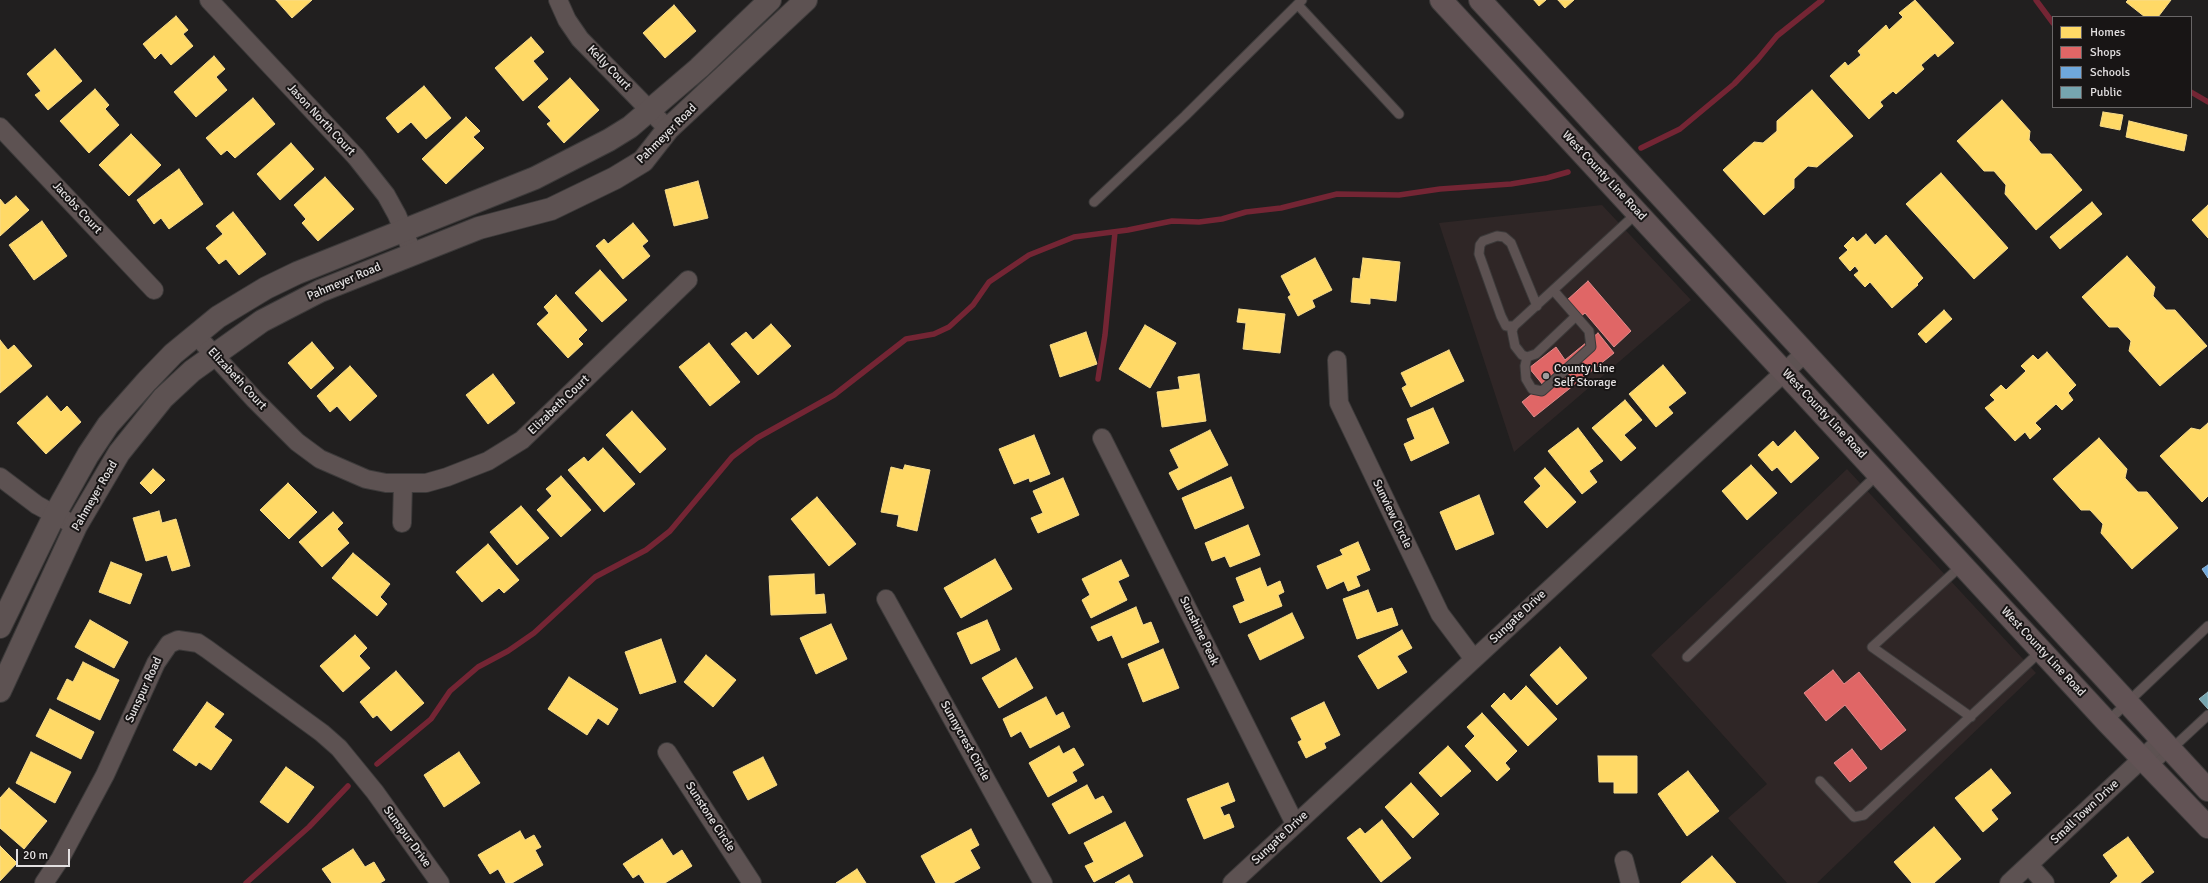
<!DOCTYPE html>
<style>
body{margin:0}
#map{position:relative;width:2208px;height:883px;overflow:hidden;background:#211f1f;font-family:Signika,sans-serif}
canvas{display:block}
.legend{position:absolute;left:2052px;top:16px;width:140px;height:92px;box-sizing:border-box;background:#181515;border:1px solid #696667;margin:0;padding:5px 7px;list-style:none;font-size:12px;color:#e3e0e1}
.legend li{display:flex;align-items:center;gap:8px;height:20px}
.legend b{width:20px;border:1px solid #696667}
.scale{position:absolute;left:16px;top:849px;width:54px;height:18px;box-sizing:border-box;border:2px solid #e3e0e1;border-top:0;padding-left:5px;font-size:12px;line-height:14px;white-space:nowrap;color:#e3e0e1;-webkit-text-stroke:3px #181515;paint-order:stroke}
</style>
<div id="map">
<canvas width="2208" height="883"></canvas>
<ul class="legend">
<li><b style="height:11px;background:#ffd966"></b>Homes</li>
<li><b style="height:11px;background:#e06666"></b>Shops</li>
<li><b style="height:11px;background:#6fa8dc"></b>Schools</li>
<li><b style="height:11px;background:#76a5af"></b>Public</li>
</ul>
<div class="scale">20 m</div>
</div>
<script>
const context = document.querySelector('canvas').getContext('2d');
context.lineJoin = 'round';
function fill(path, color) { context.fillStyle = color; context.fill(path, 'evenodd'); }
const toPath = rows => new Path2D(rows.map(r => 'M' + r).join(''));
function stroke(path, color, width, dash) { context.strokeStyle = color; context.lineWidth = width; context.lineCap = dash ? 'butt' : 'round'; context.setLineDash(dash || []); context.stroke(path); }
function drawText(font, color, halo, rows, align = 'center') {
  context.font = font + ' Signika,sans-serif'; context.lineWidth = 4; context.setLineDash([]); context.textBaseline = 'middle'; context.strokeStyle = halo; context.fillStyle = color; for (const [text, x, y, turn = 0] of rows) {
    context.save(); context.translate(x, y); context.rotate((+turn || 0) * Math.PI / 180); context.textAlign = isNaN(turn) ? turn : align; if (halo) context.strokeText(text, 0, 0); context.fillText(text, 0, 0); context.restore();
  }
}
fill(toPath([
 [1602,205,1691,300,1514,452,1439,223],
 [1847,469,2036,673,1817,883,1787,883,1728,818,1767,784,1651,655]
]), '#2f2626');
const homes = toPath([
 [276,0,312,0,292,18,276,0],
 [1534,0,1546,0,1539,6,1534,0],
 [1558,0,1574,0,1565,8,1558,0],
 [1915,0,1954,43,1938,57,1935,53,1921,65,1924,69,1896,94,1893,91,1880,102,1883,106,1869,119,1830,76,1845,62,1848,66,1861,55,1858,51,1886,25,1889,30,1903,17,1899,13,1915,0],
 [2128,0,2171,0,2158,17,2145,17,2126,2,2128,0],
 [674,5,696,31,665,58,643,33,674,5],
 [176,16,188,30,183,34,193,46,171,65,161,53,155,59,143,44,176,16],
 [531,37,544,52,533,61,548,79,523,101,495,68,531,37],
 [55,49,82,81,48,110,35,95,41,91,27,74,55,49],
 [214,56,225,69,216,77,227,90,196,117,174,92,214,56],
 [570,78,599,110,564,143,547,124,551,121,538,107,570,78],
 [424,86,451,118,426,139,411,122,398,133,386,118,424,86],
 [95,89,109,105,105,109,119,125,89,153,60,121,95,89],
 [1812,90,1853,136,1817,167,1808,166,1794,179,1794,188,1764,215,1723,170,1754,142,1763,143,1777,131,1777,121,1812,90],
 [253,98,275,124,235,158,227,150,221,155,206,138,253,98],
 [2002,100,2030,131,2029,140,2041,154,2051,154,2082,190,2036,230,2005,194,2006,185,1994,171,1984,171,1957,141,2002,100],
 [2103,112,2123,115,2120,130,2100,126,2103,112],
 [466,117,480,131,473,137,484,148,446,184,422,159,466,117],
 [2129,121,2187,135,2184,151,2126,137,2129,121],
 [131,134,161,165,129,196,99,165,131,134],
 [291,143,314,169,280,200,257,174,291,143],
 [179,169,203,204,169,229,161,218,154,224,137,200,179,169],
 [1941,173,2008,248,1974,279,1906,204,1941,173],
 [325,177,354,209,318,241,302,223,306,219,294,205,325,177],
 [698,181,708,218,674,226,665,190,698,181],
 [16,196,29,210,0,236,0,199,5,205,16,196],
 [2092,202,2102,214,2060,249,2050,237,2092,202],
 [2208,205,2208,238,2192,220,2208,205],
 [233,212,266,254,239,275,226,259,219,264,206,248,223,234,216,226,233,212],
 [42,221,67,256,34,280,9,245,42,221],
 [633,223,648,241,642,246,650,256,623,279,596,246,604,239,608,244,633,223],
 [1866,234,1875,245,1886,235,1923,278,1917,284,1918,285,1892,308,1870,282,1865,287,1854,275,1859,271,1855,266,1850,271,1839,258,1848,250,1844,246,1853,237,1857,242,1866,234],
 [2127,256,2155,287,2153,296,2166,310,2175,310,2207,346,2160,386,2129,351,2131,341,2118,327,2109,327,2082,297,2127,256],
 [1315,258,1332,290,1312,300,1315,307,1298,316,1288,297,1291,295,1281,276,1315,258],
 [1363,258,1400,262,1396,301,1370,298,1370,304,1351,302,1353,278,1360,279,1363,258],
 [600,270,627,300,602,322,575,293,600,270],
 [556,295,587,330,578,339,583,344,568,358,537,324,549,313,544,307,556,295],
 [1239,309,1285,314,1280,353,1243,349,1246,323,1237,322,1239,309],
 [1944,310,1952,319,1926,343,1918,334,1944,310],
 [771,324,791,346,758,375,731,344,746,332,753,340,771,324],
 [1145,325,1176,343,1150,388,1119,369,1145,325],
 [1086,332,1097,364,1060,377,1050,345,1086,332],
 [0,340,8,350,14,345,32,366,0,393,0,340],
 [312,342,334,368,311,389,288,363,312,342],
 [709,343,740,382,710,406,679,367,709,343],
 [1449,350,1464,381,1411,407,1402,388,1407,385,1401,373,1449,350],
 [2047,352,2076,385,2068,393,2073,400,2062,410,2056,404,2035,423,2041,429,2030,439,2025,432,2015,441,1985,408,1995,400,1990,395,2001,385,2006,390,2026,371,2021,366,2033,355,2038,360,2047,352],
 [1663,365,1686,393,1668,407,1673,413,1656,427,1629,394,1663,365],
 [350,366,377,396,350,421,337,406,330,412,317,396,350,366],
 [493,374,515,403,488,424,466,395,493,374],
 [1199,374,1206,421,1162,427,1157,392,1180,389,1178,377,1199,374],
 [47,396,61,412,67,406,81,422,46,454,17,423,47,396],
 [1625,400,1642,420,1624,435,1636,448,1621,461,1592,428,1625,400],
 [1433,408,1449,443,1411,461,1404,444,1415,439,1407,419,1433,408],
 [632,411,666,449,640,473,606,435,632,411],
 [2208,423,2208,496,2202,502,2160,456,2191,428,2200,430,2208,423],
 [1578,428,1603,461,1589,471,1597,482,1582,494,1548,451,1578,428],
 [1210,430,1228,465,1178,490,1169,473,1179,468,1170,450,1210,430],
 [1795,431,1819,458,1791,483,1777,467,1772,471,1758,455,1773,441,1778,447,1795,431],
 [1034,435,1050,474,1030,482,1029,478,1014,484,999,449,1034,435],
 [2099,438,2127,469,2125,478,2138,492,2147,492,2178,528,2132,569,2101,533,2103,524,2090,510,2081,510,2053,479,2099,438],
 [603,448,635,484,604,512,568,470,584,457,588,462,603,448],
 [905,465,930,470,917,531,897,526,899,515,881,512,891,467,903,470,905,465],
 [1751,465,1777,493,1747,520,1722,491,1751,465],
 [1545,468,1576,502,1547,528,1524,502,1541,486,1534,478,1545,468],
 [153,469,165,480,151,494,140,483,153,469],
 [561,476,591,510,561,537,537,510,552,496,546,489,561,476],
 [1231,477,1244,508,1195,529,1182,498,1231,477],
 [1063,478,1079,515,1038,533,1031,518,1043,513,1033,491,1063,478],
 [288,483,317,512,289,539,260,510,288,483],
 [1479,495,1494,534,1456,550,1440,512,1479,495],
 [817,497,856,544,829,566,791,519,817,497],
 [521,506,549,538,517,565,490,532,521,506],
 [159,511,162,523,176,519,190,566,172,571,167,555,146,561,133,518,159,511],
 [333,512,343,523,337,529,349,543,322,567,299,542,333,512],
 [1248,525,1260,555,1230,567,1225,556,1212,561,1205,543,1248,525],
 [1358,542,1370,570,1356,576,1360,586,1348,591,1344,581,1327,589,1317,566,1343,555,1340,550,1358,542],
 [488,544,519,580,504,593,499,588,482,602,456,572,488,544],
 [353,553,390,584,380,597,387,604,377,616,332,578,353,553],
 [995,559,1012,589,961,618,944,588,995,559],
 [1121,560,1129,576,1118,581,1127,600,1091,618,1082,600,1090,595,1082,579,1121,560],
 [111,562,142,574,130,604,99,592,111,562],
 [1260,568,1267,587,1280,581,1284,592,1278,595,1282,606,1240,623,1233,606,1245,601,1236,578,1260,568],
 [814,574,815,595,824,594,826,613,771,615,769,576,814,574],
 [1368,590,1377,613,1392,608,1398,625,1357,639,1343,599,1368,590],
 [1136,607,1143,625,1151,622,1159,642,1122,658,1112,635,1098,641,1091,627,1136,607],
 [1292,613,1304,638,1260,660,1248,635,1292,613],
 [90,620,128,642,114,668,75,647,90,620],
 [987,620,1000,650,971,664,957,633,987,620],
 [831,624,847,659,816,674,800,638,831,624],
 [1402,630,1412,648,1397,656,1407,672,1378,689,1358,656,1402,630],
 [355,635,367,648,359,656,370,668,343,692,320,666,355,635],
 [661,639,676,682,640,694,625,652,661,639],
 [1560,647,1587,678,1557,705,1530,675,1560,647],
 [1163,649,1179,688,1143,702,1128,664,1163,649],
 [706,655,736,680,713,707,684,682,706,655],
 [1016,658,1033,688,999,708,982,678,1016,658],
 [83,662,119,680,100,720,57,699,67,679,73,682,83,662],
 [396,671,424,703,391,731,377,715,373,718,360,702,396,671],
 [569,677,618,709,608,725,598,718,587,735,548,709,569,677],
 [1526,686,1557,719,1528,746,1491,706,1504,693,1511,701,1526,686],
 [1046,697,1056,716,1063,712,1070,727,1030,748,1021,731,1011,737,1003,719,1046,697],
 [207,702,224,714,214,727,232,740,211,770,199,762,196,766,173,750,207,702],
 [1324,702,1340,735,1324,743,1326,748,1306,758,1298,742,1302,740,1291,718,1324,702],
 [50,709,94,732,81,759,36,736,50,709],
 [1482,713,1517,751,1505,763,1510,769,1497,781,1465,746,1475,736,1467,727,1482,713],
 [1059,746,1063,754,1074,748,1084,765,1072,772,1077,781,1048,797,1029,763,1059,746],
 [1448,746,1471,771,1441,797,1419,773,1448,746],
 [31,752,71,772,55,803,16,783,31,752],
 [459,752,480,783,444,807,424,775,459,752],
 [1598,756,1637,756,1637,793,1614,793,1614,782,1599,782,1598,756],
 [763,757,777,785,748,800,733,772,763,757],
 [286,767,314,787,288,823,260,802,286,767],
 [1991,769,2011,793,1991,810,1998,819,1983,832,1955,798,1991,769],
 [1688,771,1719,811,1687,836,1658,794,1688,771],
 [1228,783,1235,801,1220,807,1224,816,1229,814,1234,827,1204,839,1187,799,1228,783],
 [1411,783,1439,814,1413,838,1385,807,1411,783],
 [1087,785,1095,800,1103,796,1112,812,1069,834,1052,804,1087,785],
 [9,788,47,821,24,849,0,828,0,798,9,788],
 [1382,820,1411,858,1381,882,1347,838,1360,828,1365,834,1382,820],
 [1125,822,1143,856,1094,882,1085,866,1094,862,1084,843,1125,822],
 [1934,827,1961,859,1934,883,1912,883,1894,862,1934,827],
 [971,829,979,845,970,850,980,868,953,883,936,883,921,856,971,829],
 [520,831,525,840,534,835,541,847,535,850,543,865,512,883,506,883,498,869,490,874,478,855,520,831],
 [2128,837,2154,872,2140,883,2110,883,2118,876,2103,855,2128,837],
 [662,839,673,856,682,850,692,866,665,883,645,883,639,874,633,878,623,864,662,839],
 [0,846,17,863,0,881,0,846],
 [353,849,365,867,374,862,385,880,380,883,332,883,322,869,353,849],
 [1712,856,1736,883,1681,883,1712,856],
 [857,869,866,883,836,883,857,869],
 [1129,875,1133,883,1115,883,1129,875]
]);
fill(homes, '#ffd966');
stroke(homes, '#f7db8b', 1);
const shops = toPath([
 [1588,281,1631,331,1614,347,1585,313,1580,317,1566,301,1588,281],
 [1598,333,1614,353,1534,417,1522,402,1543,385,1529,368,1556,347,1565,360,1598,333],
 [1833,670,1844,684,1859,672,1906,730,1881,750,1845,705,1826,721,1804,693,1833,670],
 [1852,749,1867,768,1850,782,1834,763,1852,749]
]);
fill(shops, '#e06666');
stroke(shops, '#e18b8b', 1);
const schools = toPath([
 [2208,565,2208,578,2202,569,2208,565]
]);
fill(schools, '#6fa8dc');
stroke(schools, '#92b9de', 1);
const public = toPath([
 [2208,692,2208,709,2199,699,2208,692]
]);
fill(public, '#76a5af');
stroke(public, '#97b7be', 1);
stroke(toPath([
 [2036,0,2053,23],
 [2191,92,2208,102],
 [1641,148,1680,129,1734,84,1758,59,1777,36,1822,0],
 [1098,379,1105,335,1115,232],
 [377,764,431,719,450,691,478,667,508,651,534,633,595,577,646,550,670,531,732,457,757,438,834,395,906,339,934,334,949,327,973,305,989,282,1029,255,1074,237,1128,230,1172,221,1199,222,1222,219,1246,212,1281,208,1337,194,1399,195,1440,189,1511,184,1547,178,1568,172],
 [246,883,309,827,348,786]
]), '#742534', 5.5);
const service = toPath([
 [1298,5,1399,114],
 [1094,202,1185,116,1302,0],
 [1575,317,1536,354,1527,357,1522,355,1515,346,1512,331,1514,326,1637,213],
 [1514,326,1506,326,1501,316,1479,254,1480,245,1483,241,1497,236,1504,237,1511,243,1537,306],
 [1527,357,1525,366,1526,379,1532,389,1542,391,1591,347,1589,331,1554,291],
 [1962,565,1872,647,1971,717],
 [1687,657,1879,473],
 [2107,722,2208,626],
 [2151,768,2208,715],
 [1820,781,1854,817,1864,815,2042,650]
]);
const minor = toPath([
 [209,0,356,157,386,195,397,215,413,254],
 [558,0,567,20,580,39,668,129],
 [0,127,154,290],
 [196,335,255,400,297,442,320,459,366,479,386,483,426,483,447,477,488,461,522,440,688,280],
 [1337,360,1339,403,1440,614,1473,658],
 [1102,438,1295,824],
 [0,477,37,505,76,526],
 [402,523,403,484],
 [886,599,1043,883],
 [667,752,752,883],
 [1624,860,1630,883],
 [2029,865,2045,883],
 [44,883,60,859,105,775,156,663,169,644,178,640,198,643,207,649,322,733,339,748,375,792,440,883],
 [1232,883,1805,353],
 [2009,883,2161,741]
]);
const tertiary = toPath([
 [0,627,55,514,88,455,108,425,147,381,173,354,218,317,266,288,297,273,535,178,609,140,630,127,699,68,770,0],
 [0,691,76,526,119,453,163,398,192,371,262,321,320,291,479,228,551,209,615,178,643,161,668,129,806,0]
]);
const secondary = toPath([
 [1441,0,2107,722,2208,827],
 [1480,0,2208,790]
]);
stroke(service, '#3c3a3a', 11);
stroke(minor, '#3c3a3a', 20);
stroke(tertiary, '#3c3a3a', 24);
stroke(secondary, '#3c3a3a', 24);
stroke(service, '#5d5252', 9);
stroke(minor, '#5d5252', 18);
stroke(tertiary, '#5d5252', 22);
stroke(secondary, '#625355', 22);
for (const [x, y, r, color] of [
 [1546,376,4,"#9f9c9d"]
]) { const dot = new Path2D(); dot.arc(x, y, r, 0, 2 * Math.PI); context.fillStyle = color; context.fill(dot); stroke(dot, '#181515', 1.5); }
drawText('12px', '#e3e0e1', '#181515', [
 ["Kelly Court",609,68,46],
 ["Jason North Court",321,120,47],
 ["Pahmeyer Road",667,134,-45],
 ["West County Line Road",1604,176,47],
 ["Jacobs Court",77,208,47],
 ["Pahmeyer Road",344,282,-23],
 ["Elizabeth Court",237,379,47],
 ["Elizabeth Court",559,405,-44],
 ["West County Line Road",1824,414,47],
 ["Pahmeyer Road",95,496,-60],
 ["Sunview Circle",1392,514,64],
 ["Sungate Drive",1518,617,-43],
 ["Sunshine Peak",1199,631,64],
 ["West County Line Road",2043,652,47],
 ["Sunspur Road",144,690,-65],
 ["Sunnycrest Circle",965,741,61],
 ["Small Town Drive",2085,812,-43],
 ["Sunstone Circle",710,817,57],
 ["Sunspur Drive",407,837,54],
 ["Sungate Drive",1280,838,-43]
]);
drawText('12px', '#e3e0e1', '#181515', [
 ["County Line",1554,369],
 ["Self Storage",1554,383]
], 'left');
</script>
